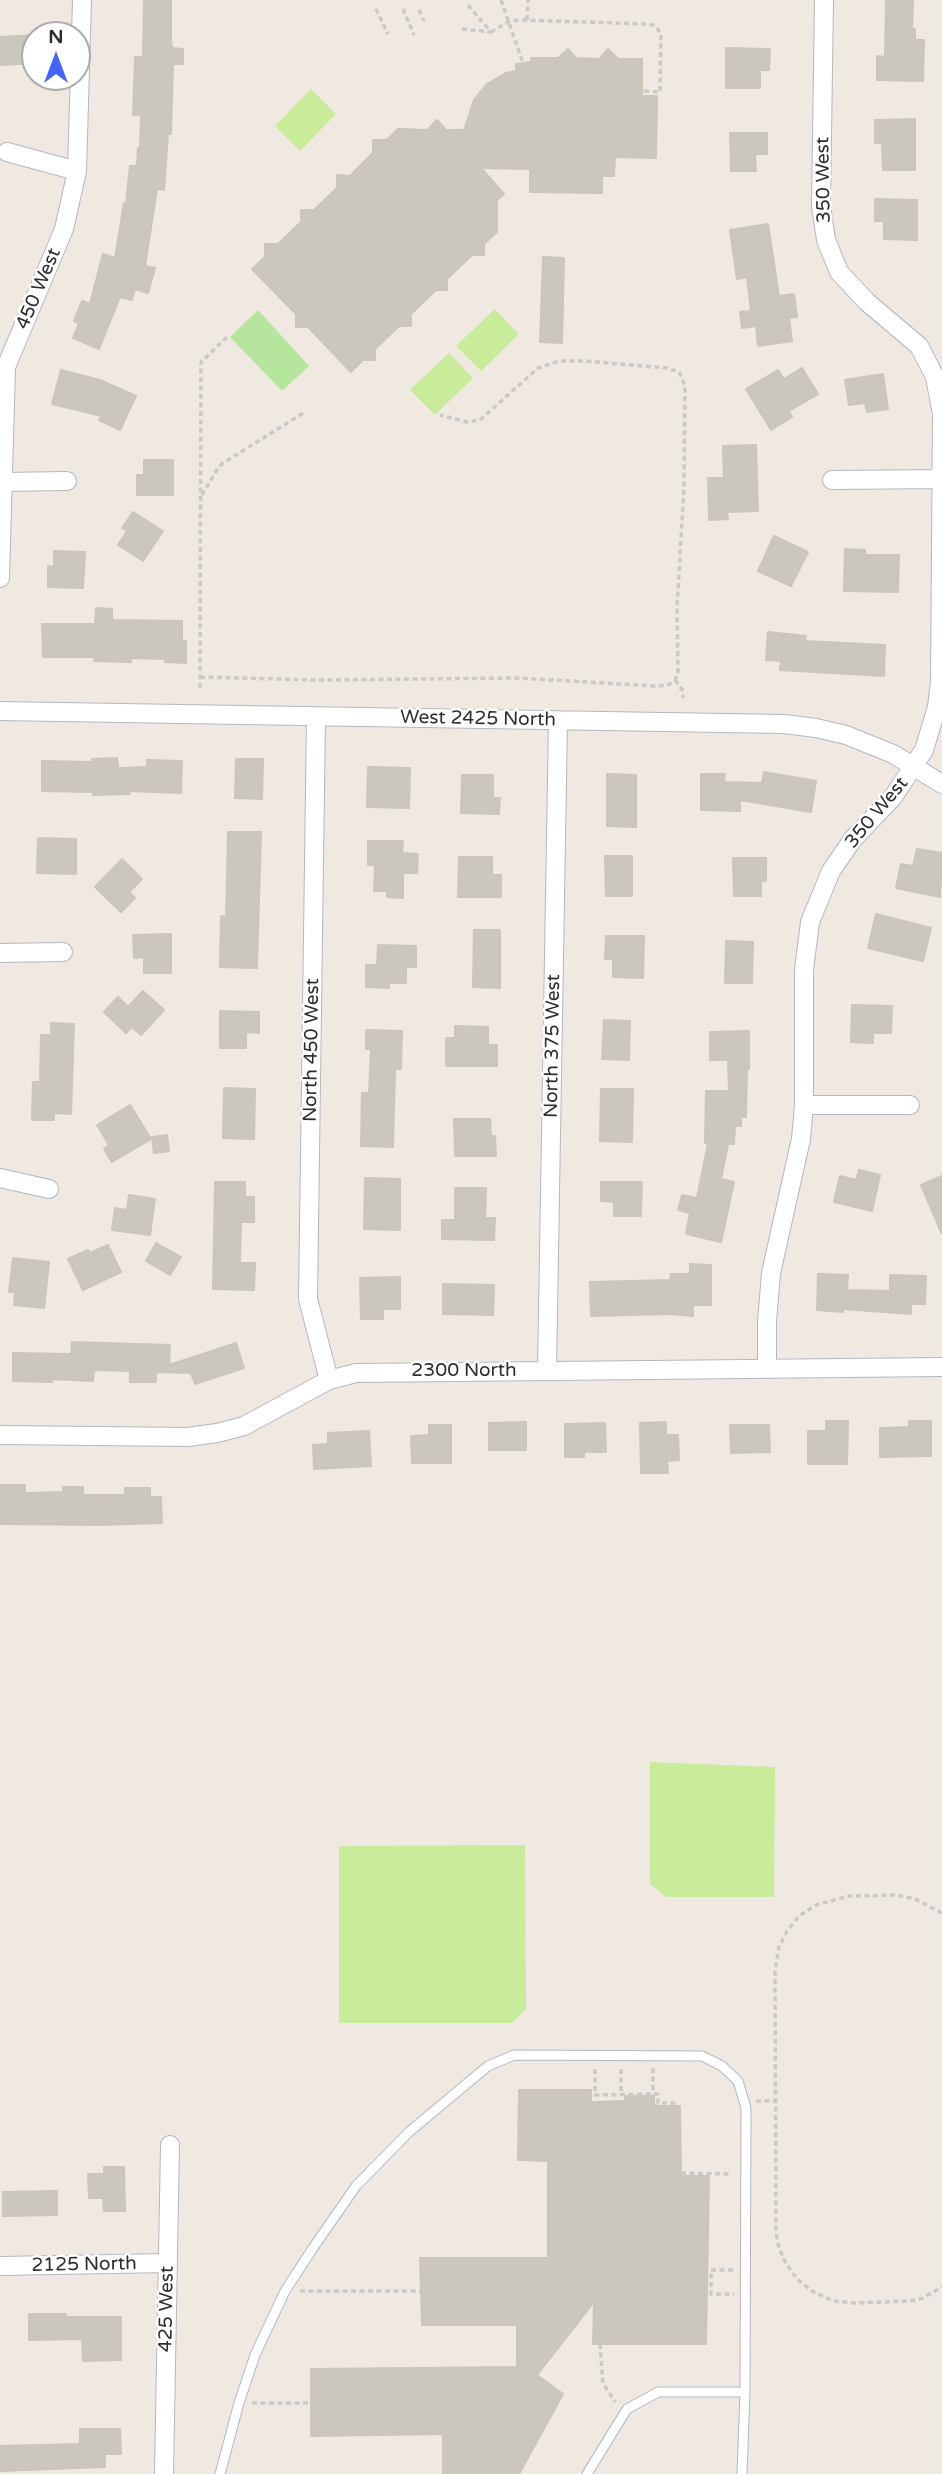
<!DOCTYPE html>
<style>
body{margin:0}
#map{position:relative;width:942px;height:2474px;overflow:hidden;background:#efe9e1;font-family:"Varela Round",sans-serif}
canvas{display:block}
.north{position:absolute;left:21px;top:21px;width:70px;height:70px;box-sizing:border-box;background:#fff;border:2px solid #ababab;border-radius:50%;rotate:0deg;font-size:19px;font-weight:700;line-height:28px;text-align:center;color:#2e2e2e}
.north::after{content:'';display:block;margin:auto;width:24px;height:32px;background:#4264fb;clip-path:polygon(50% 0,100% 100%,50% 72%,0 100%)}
</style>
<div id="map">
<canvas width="942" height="2474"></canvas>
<div class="north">N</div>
</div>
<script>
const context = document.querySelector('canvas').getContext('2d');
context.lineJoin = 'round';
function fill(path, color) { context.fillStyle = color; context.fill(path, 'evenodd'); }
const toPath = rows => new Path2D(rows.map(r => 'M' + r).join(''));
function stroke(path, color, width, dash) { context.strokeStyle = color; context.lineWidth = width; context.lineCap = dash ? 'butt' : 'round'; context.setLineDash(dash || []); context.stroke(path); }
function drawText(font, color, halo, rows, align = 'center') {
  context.font = font + ' "Varela Round",sans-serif'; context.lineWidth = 5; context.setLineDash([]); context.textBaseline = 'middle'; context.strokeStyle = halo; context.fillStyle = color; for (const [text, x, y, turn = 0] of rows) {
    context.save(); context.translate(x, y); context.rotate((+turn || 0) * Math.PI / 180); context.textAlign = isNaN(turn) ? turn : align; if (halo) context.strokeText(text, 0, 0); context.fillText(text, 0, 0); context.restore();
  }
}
fill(toPath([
 [258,310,309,366,282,391,230,337]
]), '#b6e59e');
fill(toPath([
 [311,89,336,114,300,151,275,126],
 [495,309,519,334,481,371,456,346],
 [449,353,473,378,435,415,410,390],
 [650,1762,775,1767,774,1897,666,1897,650,1884],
 [525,1845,526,2009,512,2023,339,2023,339,1846]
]), '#c9ec9a');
const building = toPath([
 [144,0,171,0,171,41,172,48,183,49,183,64,173,64,171,134,168,134,164,190,157,189,145,266,155,268,148,293,135,289,132,300,120,297,99,349,73,338,79,324,74,321,82,301,90,304,103,254,115,258,124,203,126,203,130,166,137,166,138,148,140,148,141,115,133,115,135,57,143,57,144,0],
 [886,0,913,0,912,29,915,29,915,40,924,40,923,81,877,80,877,56,885,57,886,0],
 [35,35,35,63,0,65,0,37,35,35],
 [726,48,770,49,769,70,760,70,760,88,726,88,726,48],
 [568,49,576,58,599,59,608,49,618,59,642,59,642,96,657,96,656,158,615,157,614,176,602,176,602,193,530,192,530,169,481,168,504,194,497,200,497,232,484,244,484,255,472,255,447,279,447,290,436,290,411,314,411,326,399,326,375,349,375,360,363,360,351,372,308,327,296,327,296,314,252,269,265,257,265,244,278,244,301,222,301,210,314,210,337,188,337,175,350,176,373,153,373,140,387,140,398,129,427,130,437,120,446,130,464,130,474,100,487,84,506,73,516,71,516,64,531,62,531,58,558,58,568,49],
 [915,119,915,170,883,170,882,143,875,143,875,120,915,119],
 [730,133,767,133,767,154,755,154,756,171,731,171,730,133],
 [875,199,917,200,917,240,884,239,884,221,875,221,875,199],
 [768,224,779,296,794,294,797,317,789,318,792,341,758,346,756,326,742,328,740,312,751,311,747,277,737,279,730,230,768,224],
 [543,257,564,258,562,343,540,342,543,257],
 [802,368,818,394,789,411,792,417,771,430,746,389,778,370,784,379,802,368],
 [61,370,100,380,136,396,120,430,99,420,102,416,52,404,61,370],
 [883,374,888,409,867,412,865,403,849,405,845,380,883,374],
 [756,445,758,511,727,512,728,519,709,520,708,478,724,478,723,446,756,445],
 [144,460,173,460,173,495,137,495,137,475,144,475,144,460],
 [133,512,163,531,143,561,118,545,127,531,122,528,133,512],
 [774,536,808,552,791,586,758,571,774,536],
 [845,549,865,550,865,555,899,555,898,592,844,591,845,549],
 [54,551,85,552,83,588,48,587,48,566,54,567,54,551],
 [96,608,112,609,112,620,182,621,182,641,186,641,186,663,165,662,166,659,131,658,131,662,94,661,95,657,43,657,42,624,95,624,96,608],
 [768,632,806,636,805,641,885,645,884,676,780,670,781,661,766,660,768,632],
 [117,758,118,768,147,767,147,760,182,761,181,793,129,791,130,794,93,795,93,792,42,791,42,761,92,762,92,759,117,758],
 [236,759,263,759,262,799,235,798,236,759],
 [368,767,410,768,409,808,367,807,368,767],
 [764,772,816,781,811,812,740,800,740,811,701,810,701,774,725,774,724,782,762,783,764,772],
 [607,774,636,775,636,827,607,826,607,774],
 [462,775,493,775,493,798,500,798,499,814,461,813,462,775],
 [228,832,261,832,257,968,220,967,221,916,226,917,228,832],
 [38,838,76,839,76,874,37,873,38,838],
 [368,841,403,841,402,853,418,854,417,873,403,873,403,898,387,897,387,891,374,891,375,865,368,865,368,841],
 [917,849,942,853,940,897,896,888,901,864,913,866,917,849],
 [605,856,632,856,632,896,606,896,605,856],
 [459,857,492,857,492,875,501,875,501,897,458,897,459,857],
 [733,858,766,858,766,881,761,881,761,896,734,896,733,858],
 [122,859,142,879,129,892,135,898,121,912,95,887,122,859],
 [876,914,931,928,923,961,868,948,876,914],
 [474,930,500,930,500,988,473,987,474,930],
 [171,934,171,973,144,973,144,957,134,958,133,935,171,934],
 [606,936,644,936,643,978,613,977,613,959,605,959,606,936],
 [726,941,753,942,752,983,725,983,726,941],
 [378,945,416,946,416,967,406,967,406,983,389,983,389,988,366,987,366,965,377,965,378,945],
 [143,991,164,1010,141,1035,132,1027,126,1033,104,1012,118,997,128,1007,143,991],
 [852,1005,892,1006,891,1033,873,1033,873,1043,851,1042,852,1005],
 [220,1011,259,1012,259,1033,246,1032,246,1048,220,1048,220,1011],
 [604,1020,630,1021,629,1060,602,1059,604,1020],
 [51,1023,74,1024,71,1114,54,1113,54,1120,32,1120,33,1082,40,1082,41,1035,51,1035,51,1023],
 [455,1026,488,1027,488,1045,497,1045,497,1066,446,1066,446,1038,455,1038,455,1026],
 [366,1030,402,1031,401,1069,395,1069,393,1147,361,1146,362,1093,369,1093,371,1049,366,1049,366,1030],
 [749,1031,749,1069,747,1069,746,1117,741,1117,741,1126,735,1126,734,1144,728,1144,721,1179,734,1182,721,1242,686,1234,690,1213,678,1210,682,1195,697,1198,708,1143,705,1143,706,1091,729,1091,728,1060,710,1060,710,1032,749,1031],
 [224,1088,255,1089,254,1139,223,1138,224,1088],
 [601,1089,633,1089,632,1142,600,1141,601,1089],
 [130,1105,151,1139,112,1162,104,1149,109,1145,97,1125,130,1105],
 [454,1119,490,1119,491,1136,495,1136,496,1156,455,1156,454,1119],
 [167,1135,169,1151,154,1153,152,1137,167,1135],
 [859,1170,880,1175,872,1211,834,1202,840,1176,856,1180,859,1170],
 [942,1176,942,1234,921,1185,942,1176],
 [365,1178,400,1179,400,1230,364,1229,365,1178],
 [215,1182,245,1182,245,1197,254,1197,254,1222,241,1222,240,1263,255,1263,254,1290,213,1289,215,1182],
 [601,1182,642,1182,641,1216,614,1216,614,1202,601,1201,601,1182],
 [455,1188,486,1188,485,1218,495,1218,494,1240,442,1239,442,1220,455,1220,455,1188],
 [129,1195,155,1199,150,1235,112,1230,115,1208,127,1210,129,1195],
 [156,1243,181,1257,170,1275,146,1261,156,1243],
 [108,1245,121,1272,83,1290,68,1259,88,1250,90,1253,108,1245],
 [13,1258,49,1262,44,1308,14,1305,15,1292,9,1292,13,1258],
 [690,1264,711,1265,711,1305,693,1305,693,1316,670,1314,591,1316,590,1282,670,1280,671,1274,690,1274,690,1264],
 [818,1274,848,1275,847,1290,890,1291,890,1275,926,1276,925,1304,911,1304,911,1314,843,1309,843,1312,817,1310,818,1274],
 [400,1277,400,1309,383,1309,383,1319,361,1319,360,1278,400,1277],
 [443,1284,494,1285,493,1315,443,1314,443,1284],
 [72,1342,170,1345,169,1365,236,1343,244,1368,195,1384,191,1373,156,1372,156,1382,130,1382,130,1371,94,1370,93,1381,52,1379,52,1382,13,1381,13,1353,71,1354,72,1342],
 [826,1421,848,1421,847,1464,808,1464,808,1431,826,1431,826,1421],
 [909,1421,931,1421,931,1456,880,1457,880,1428,909,1427,909,1421],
 [526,1422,526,1450,489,1450,489,1423,526,1422],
 [666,1422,666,1435,678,1435,679,1460,667,1461,668,1473,641,1473,640,1423,666,1422],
 [605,1423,606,1452,584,1452,584,1457,565,1457,565,1424,605,1423],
 [429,1425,451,1425,451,1463,412,1463,411,1436,429,1435,429,1425],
 [730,1425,769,1425,770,1452,731,1453,730,1425],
 [369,1431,371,1466,314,1469,313,1445,328,1444,328,1433,369,1431],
 [0,1485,25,1485,25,1493,63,1492,63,1487,83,1487,83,1495,125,1495,125,1488,150,1488,150,1497,161,1497,162,1523,99,1525,1,1524,0,1485],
 [519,2090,591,2090,591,2102,625,2101,625,2096,654,2096,654,2106,680,2106,681,2176,709,2176,706,2344,593,2344,594,2302,537,2375,563,2394,519,2474,443,2474,443,2434,311,2436,311,2369,517,2367,517,2325,422,2325,420,2258,548,2258,548,2161,518,2160,519,2090],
 [104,2167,124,2167,125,2211,104,2211,103,2198,89,2198,88,2174,104,2174,104,2167],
 [57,2191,57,2215,3,2216,3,2192,57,2191],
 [29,2314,66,2314,66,2317,121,2317,121,2360,83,2361,82,2339,29,2340,29,2314],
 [80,2429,120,2429,121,2454,105,2454,105,2467,0,2471,0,2446,80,2444,80,2429]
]);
fill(building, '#cbc7bf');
stroke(building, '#cbc5ba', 2);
const service = toPath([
 [220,2474,239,2403,255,2355,285,2291,313,2248,356,2186,409,2132,488,2066,514,2055,702,2056,722,2066,738,2081,746,2108,745,2392,742,2474],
 [587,2474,627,2409,658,2392,745,2392]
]);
const minor = toPath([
 [7,152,77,171],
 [832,480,942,479],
 [2,482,67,481],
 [0,578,6,367,64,229,77,171,82,0],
 [0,711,784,724,816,728,846,735,893,754,942,784],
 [316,717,308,1299,329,1380],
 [0,953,63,952],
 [804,1105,910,1105],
 [0,1178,49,1189],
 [767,1368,767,1322,771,1273,801,1139,804,1105,804,970,810,922,831,871,853,839,893,797,924,750,937,707,940,682,942,414,935,377,919,346,867,302,839,272,826,240,821,206,824,0],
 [547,1371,558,720],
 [0,1435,188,1437,217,1433,244,1426,329,1380,356,1373,942,1367],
 [0,2266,168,2263],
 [164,2474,170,2145]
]);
stroke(service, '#b4b7c1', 11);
stroke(minor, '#b4b7c1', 20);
stroke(toPath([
 [501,0,523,63],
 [376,9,388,34],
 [403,9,414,35],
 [419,10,424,21],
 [527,20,528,0],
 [462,29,491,32,468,5],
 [491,32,508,22,518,20,649,24,655,26,661,33,660,92,643,91],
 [202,495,218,468,223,463,305,412],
 [200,677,317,680,517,678,655,686,668,685,675,680,678,674,677,607,684,488,685,386,679,372,667,368,585,361,559,361,538,368,480,420,467,422,440,415],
 [675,680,683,691,683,698],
 [200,688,201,362,229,335],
 [942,1913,915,1899,896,1895,849,1896,816,1905,799,1916,787,1931,779,1947,775,1971,776,2232,778,2244,784,2260,796,2278,812,2291,833,2301,855,2303,910,2301,923,2298,942,2287],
 [653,2068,653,2094],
 [595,2069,595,2095,658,2094,658,2103,679,2103],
 [621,2069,621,2095],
 [756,2101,775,2101],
 [681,2173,732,2174],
 [733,2270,711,2270,711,2294,734,2294],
 [300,2291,421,2291],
 [600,2344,603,2383,615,2402],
 [252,2403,311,2403]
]), '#c9c9c9', 3.5, [5, 3.5]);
stroke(service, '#fff', 9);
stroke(minor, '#fff', 18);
drawText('19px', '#2e2e2e', '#fff', [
 ["350 West",824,180,-91],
 ["450 West",39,289,-67],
 ["West 2425 North",478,719,1],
 ["350 West",877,813,-50],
 ["North 375 West",553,1046,-89],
 ["North 450 West",312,1050,-89],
 ["2300 North",464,1371],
 ["2125 North",84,2265,-1],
 ["425 West",167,2309,-89]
]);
</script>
